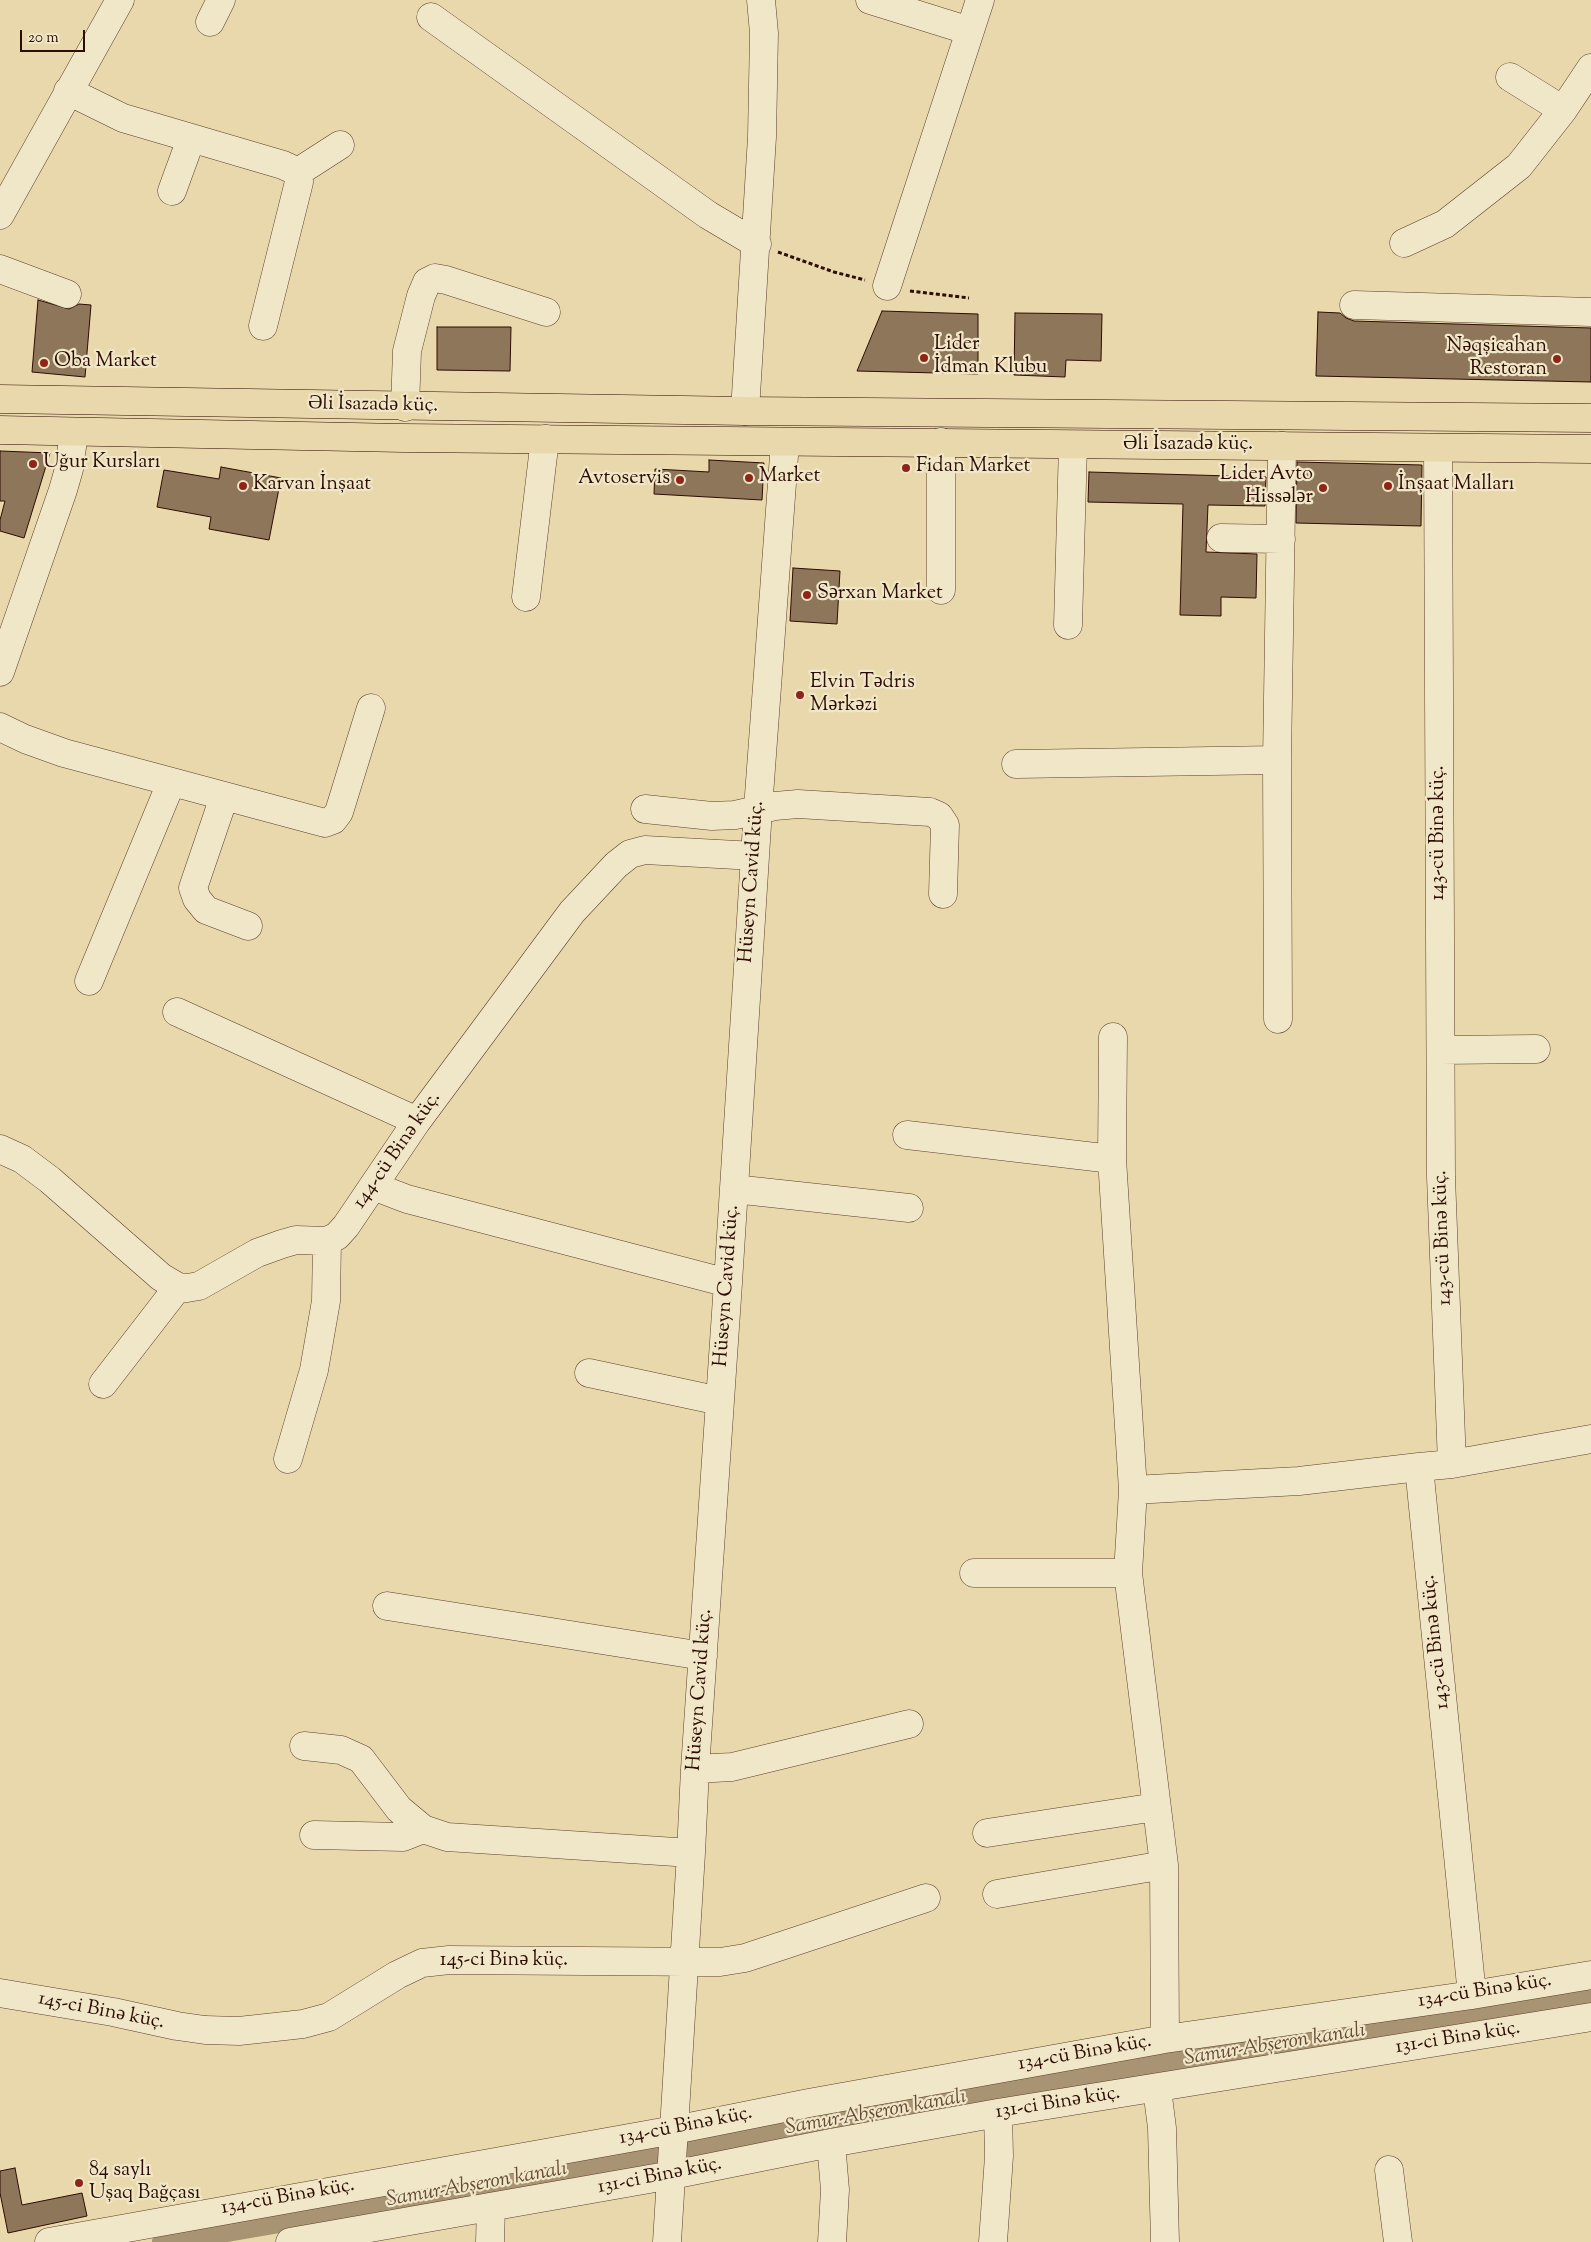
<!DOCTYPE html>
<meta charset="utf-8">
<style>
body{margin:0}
#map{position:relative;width:1591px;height:2242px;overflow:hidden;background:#e8d8ab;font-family:"Sorts Mill Goudy",serif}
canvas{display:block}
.scale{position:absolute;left:20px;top:30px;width:65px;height:22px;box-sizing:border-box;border:2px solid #2d0c02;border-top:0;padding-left:6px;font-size:15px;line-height:18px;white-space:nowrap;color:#2d0c02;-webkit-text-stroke:4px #f0e6c8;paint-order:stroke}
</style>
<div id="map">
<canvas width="1591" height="2242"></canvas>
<div class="scale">20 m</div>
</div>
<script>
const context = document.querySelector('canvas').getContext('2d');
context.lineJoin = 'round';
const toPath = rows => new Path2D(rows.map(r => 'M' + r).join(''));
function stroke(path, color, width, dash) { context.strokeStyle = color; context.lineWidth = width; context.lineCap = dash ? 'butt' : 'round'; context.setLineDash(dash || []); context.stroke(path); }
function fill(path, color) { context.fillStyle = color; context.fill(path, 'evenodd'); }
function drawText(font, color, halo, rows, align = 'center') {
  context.font = font + ' "Sorts Mill Goudy",serif'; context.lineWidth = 4.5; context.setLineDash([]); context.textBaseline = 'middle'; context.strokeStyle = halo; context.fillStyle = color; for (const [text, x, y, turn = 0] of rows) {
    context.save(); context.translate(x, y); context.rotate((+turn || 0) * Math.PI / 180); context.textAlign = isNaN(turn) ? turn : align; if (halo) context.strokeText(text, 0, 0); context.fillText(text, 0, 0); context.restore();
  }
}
stroke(toPath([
 [163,2242,568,2172,1124,2070,1474,2016,1591,1996]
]), '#a89372', 22);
const building = toPath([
 [38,300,69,309,79,304,91,305,85,377,32,372,38,300],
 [882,311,978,314,978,374,857,371,882,311],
 [1318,312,1340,313,1346,318,1354,321,1591,328,1591,382,1316,376,1318,312],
 [1015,313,1102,314,1101,361,1066,360,1065,377,1014,375,1015,313],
 [437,327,511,327,510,371,437,370,437,327],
 [0,451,50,453,24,538,0,531,0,520,5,501,0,501,0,451],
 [709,460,764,463,762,500,654,494,655,469,709,472,709,460],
 [1297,462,1422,465,1421,526,1296,523,1297,462],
 [221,467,281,478,269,540,209,529,211,517,157,507,164,470,219,479,221,467],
 [1089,472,1266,477,1265,506,1208,505,1206,552,1257,554,1256,598,1221,597,1221,616,1180,615,1183,504,1088,502,1089,472],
 [793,568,840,571,837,624,790,621,793,568],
 [15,2168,22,2205,82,2193,87,2216,8,2233,0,2193,0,2171,15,2168]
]);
fill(building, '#8e765a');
stroke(building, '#2d0c02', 1);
const minor = toPath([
 [870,0,970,31],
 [431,17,708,215,757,244],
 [210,22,221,0],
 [1510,77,1563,110],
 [68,91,123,118,283,165,298,172,299,182,263,326],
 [298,172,340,145],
 [172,191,191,139],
 [0,215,120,0],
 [1404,243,1445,224,1519,166,1563,110,1591,68],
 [0,269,67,294],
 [887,286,980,0],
 [1354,305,1591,312],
 [405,407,407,351,421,296,427,282,435,278,446,280,546,312],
 [745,411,762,137,764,33,761,0],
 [1438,448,1441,1177,1452,1464,1419,1467,1472,1995],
 [1221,538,1281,539],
 [941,590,941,442],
 [526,597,545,439],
 [1068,625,1073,445],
 [0,672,63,490,69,469,74,432],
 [0,727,25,739,64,753,325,823,333,820,339,812,371,708],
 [1016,764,1277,760],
 [224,797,193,888,197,899,206,910,248,926],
 [645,809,712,816,735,815,775,806,798,804,930,812,939,816,945,825,943,894],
 [89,981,171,783],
 [177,1012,417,1121],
 [1278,1019,1277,760,1282,446],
 [1113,1037,1112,1159,1133,1490,1128,1573,1164,1865,1165,2039],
 [1441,1050,1536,1049],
 [907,1135,1112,1159],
 [0,1149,22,1159,50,1180,161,1277,178,1287,187,1288,199,1286,257,1253,282,1244,296,1240,327,1241,337,1236,346,1226,417,1121,572,912,616,865,630,854,645,850,755,856],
 [373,1186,407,1199,728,1283],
 [734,1189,909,1208],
 [589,1373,720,1401],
 [103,1384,178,1287],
 [288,1459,314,1370,326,1301,327,1241],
 [1452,1464,1591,1439],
 [1133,1490,1299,1481,1419,1467],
 [974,1573,1128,1573],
 [387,1606,703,1656],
 [304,1746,341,1750,361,1759,399,1809,423,1829,447,1837,691,1853],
 [695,1769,732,1767,909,1724],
 [987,1833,1156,1807],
 [314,1835,403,1837,423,1829],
 [997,1894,1164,1865],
 [0,1993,113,2012,177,2026,205,2030,239,2031,303,2024,329,2017,397,1975,422,1963,449,1960,720,1962,745,1958,926,1898],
 [1157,2089,1162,2128,1165,2242],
 [831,2143,835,2190,832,2242],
 [1389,2170,1398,2242],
 [49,2242,674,2130,809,2103,1165,2039,1472,1995,1591,1975],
 [290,2242,672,2175,831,2143,998,2113,1591,2017],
 [490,2242,491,2207],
 [667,2242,691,1853,695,1769,728,1283,758,809,785,442],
 [993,2242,999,2156,998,2113]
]);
const major = toPath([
 [0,399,745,411,1591,418],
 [0,430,403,438,1591,449]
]);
stroke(minor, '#5c3f2c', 29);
stroke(major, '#2d0c02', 29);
stroke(toPath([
 [778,252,834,272,865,280],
 [910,291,969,298]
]), '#2d0c02', 3, [4, 2.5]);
stroke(minor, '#f0e6c8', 28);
stroke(major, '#e8d8ab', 28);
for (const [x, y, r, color] of [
 [924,358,5,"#8f2418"],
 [1557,359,5,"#8f2418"],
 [44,363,5,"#8f2418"],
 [33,464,5,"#8f2418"],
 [906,468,5,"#8f2418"],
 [749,478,5,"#8f2418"],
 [680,480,5,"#8f2418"],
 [243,486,5,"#8f2418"],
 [1388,486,5,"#8f2418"],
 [1323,488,5,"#8f2418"],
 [807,595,5,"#8f2418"],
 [800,695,5,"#8f2418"],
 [79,2183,5,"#8f2418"]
]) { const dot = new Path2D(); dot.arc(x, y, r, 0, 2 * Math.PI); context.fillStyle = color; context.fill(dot); stroke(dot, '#f0e6c8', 2); }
drawText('20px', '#2d0c02', '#f0e6c8', [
 ["Lider",934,346],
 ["İdman Klubu",934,369],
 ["Nəqşicahan",1547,348,"right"],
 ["Restoran",1547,371,"right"],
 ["Oba Market",54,363],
 ["Uğur Kursları",43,464],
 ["Fidan Market",916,468],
 ["Lider Avto",1313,476,"right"],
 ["Hissələr",1313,499,"right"],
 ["Market",759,478],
 ["Avtoservis",670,480,"right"],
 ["Karvan İnşaat",253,486],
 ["İnşaat Malları",1398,486],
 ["Sərxan Market",817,595],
 ["Elvin Tədris",810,684],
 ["Mərkəzi",810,707],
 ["84 saylı",89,2172],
 ["Uşaq Bağçası",89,2195]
], 'left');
drawText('20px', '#2d0c02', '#f0e6c8', [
 ["Əli İsazadə küç.",373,406,1],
 ["Əli İsazadə küç.",1188,446],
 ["143-cü Binə küç.",1440,833,-90],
 ["Hüseyn Cavid küç.",753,882,-86],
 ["144-cü Binə küç.",398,1151,-55],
 ["143-cü Binə küç.",1444,1238,-92],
 ["Hüseyn Cavid küç.",728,1286,-86],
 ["143-cü Binə küç.",1437,1642,-96],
 ["Hüseyn Cavid küç.",701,1690,-86],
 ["145-ci Binə küç.",504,1962],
 ["134-cü Binə küç.",1485,1992,-9],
 ["145-ci Binə küç.",101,2012,11],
 ["131-ci Binə küç.",1458,2039,-9],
 ["134-cü Binə küç.",1085,2054,-10],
 ["131-ci Binə küç.",1058,2104,-9],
 ["134-cü Binə küç.",686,2127,-11],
 ["131-ci Binə küç.",660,2177,-11],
 ["134-cü Binə küç.",288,2198,-10]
]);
drawText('italic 21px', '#644934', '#f0e6c8', [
 ["Samur-Abşeron kanalı",1275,2046,-9],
 ["Samur-Abşeron kanalı",876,2114,-10],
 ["Samur-Abşeron kanalı",477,2186,-10]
]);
</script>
